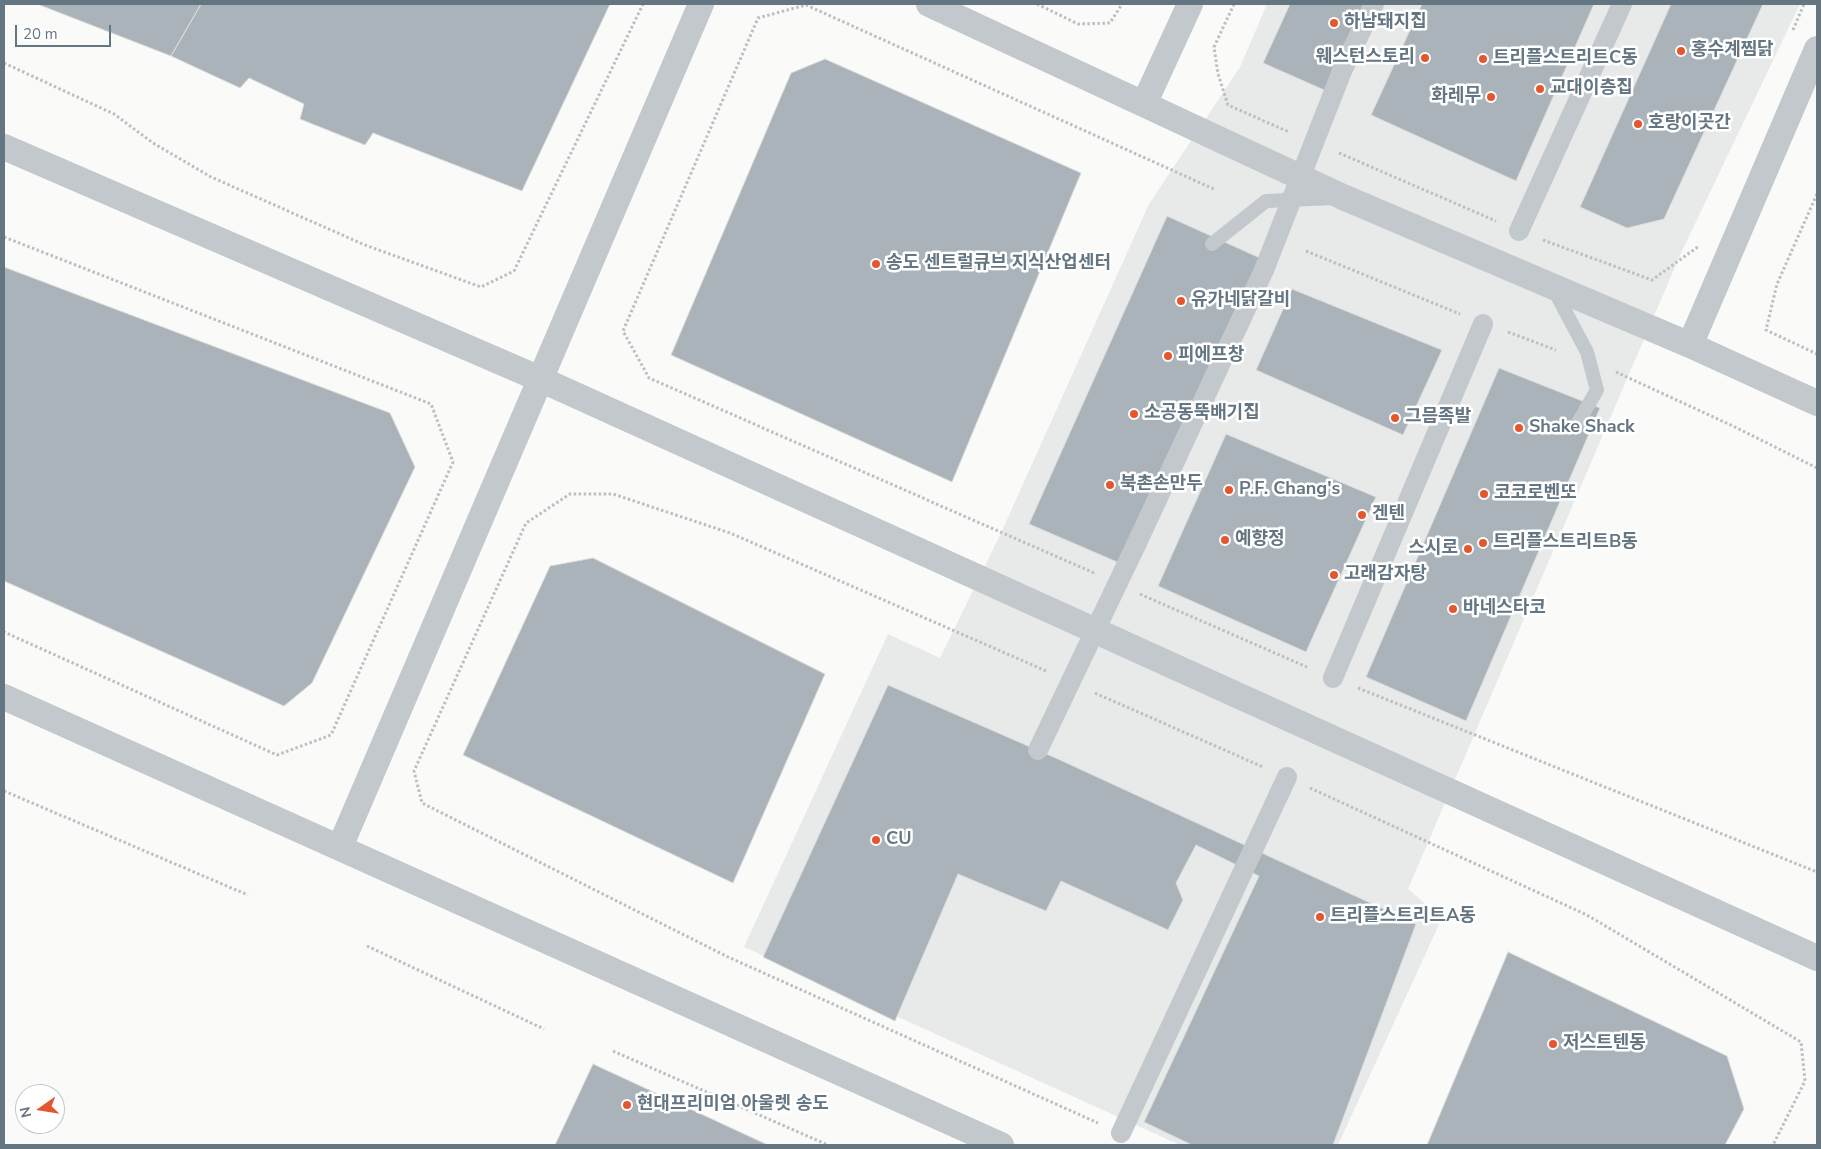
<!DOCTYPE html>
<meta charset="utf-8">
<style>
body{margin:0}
#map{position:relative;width:1821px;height:1149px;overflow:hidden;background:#fafaf8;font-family:"Nunito Sans",sans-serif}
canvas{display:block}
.frame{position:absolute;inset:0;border:5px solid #657683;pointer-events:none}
.north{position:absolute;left:15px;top:1084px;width:50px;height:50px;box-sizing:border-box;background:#fff;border:1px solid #c1c8cd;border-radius:50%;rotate:257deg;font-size:14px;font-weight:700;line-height:20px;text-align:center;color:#657683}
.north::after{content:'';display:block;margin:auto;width:18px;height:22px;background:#e4572e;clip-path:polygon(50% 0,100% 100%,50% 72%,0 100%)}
.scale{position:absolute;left:15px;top:25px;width:96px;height:22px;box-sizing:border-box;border:2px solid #657683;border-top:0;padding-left:6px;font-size:15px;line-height:18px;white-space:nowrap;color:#657683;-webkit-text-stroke:4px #fff;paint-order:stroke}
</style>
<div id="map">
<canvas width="1821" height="1149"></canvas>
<div class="frame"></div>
<div class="north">N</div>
<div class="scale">20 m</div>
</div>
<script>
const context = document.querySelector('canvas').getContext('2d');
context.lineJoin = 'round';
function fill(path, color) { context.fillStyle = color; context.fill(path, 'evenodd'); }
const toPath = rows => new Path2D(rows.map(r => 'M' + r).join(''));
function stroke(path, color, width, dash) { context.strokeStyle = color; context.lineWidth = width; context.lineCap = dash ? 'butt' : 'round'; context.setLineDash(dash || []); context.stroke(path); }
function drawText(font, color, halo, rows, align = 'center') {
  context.font = font + ' "Nunito Sans","Noto Sans KR",sans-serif'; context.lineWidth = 5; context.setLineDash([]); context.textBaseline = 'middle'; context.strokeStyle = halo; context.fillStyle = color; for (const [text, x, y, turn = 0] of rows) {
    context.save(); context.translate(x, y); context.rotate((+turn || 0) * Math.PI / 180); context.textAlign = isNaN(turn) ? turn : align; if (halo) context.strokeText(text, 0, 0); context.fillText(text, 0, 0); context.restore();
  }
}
fill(toPath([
 [1267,4,1800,4,1681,253,1408,889,1442,918,1338,1145,1180,1145,744,947,888,634,940,658,1001,533,1149,204,1240,67]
]), '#e8e9e9');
const building = toPath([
 [37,4,201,4,171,56,37,4],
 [201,4,610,4,522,191,373,133,365,145,300,119,304,104,249,78,240,88,171,56,201,4],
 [1290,4,1382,4,1340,97,1263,63,1290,4],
 [1422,4,1594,4,1516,181,1371,115,1422,4],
 [1671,4,1763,4,1664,219,1627,228,1580,207,1671,4],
 [825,59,1081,173,952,482,671,355,791,73,825,59],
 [1167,216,1260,258,1124,565,1029,524,1167,216],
 [4,267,390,413,415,467,312,683,284,706,4,581,4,267],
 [1292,289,1442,350,1403,435,1256,370,1292,289],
 [1499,368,1600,408,1466,721,1366,677,1499,368],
 [1226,434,1376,497,1306,652,1158,586,1226,434],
 [593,558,825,674,733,883,463,755,550,566,593,558],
 [888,685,1058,759,1416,924,1333,1145,1192,1145,1144,1122,1259,876,1196,845,1176,883,1183,900,1168,930,1061,881,1046,911,958,874,895,1021,763,957,888,685],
 [1508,952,1727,1056,1744,1109,1725,1145,1427,1145,1508,952],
 [593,1064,768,1145,555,1145,593,1064]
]);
fill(building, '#aab3b9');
stroke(building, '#dcdcda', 1);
stroke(toPath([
 [1037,4,1078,24,1110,23,1122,4],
 [1234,4,1214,47,1218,74,1228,105,1289,132],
 [1793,30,1804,4],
 [4,63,114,114,153,143,211,177,365,245,481,287,514,271,643,4],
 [1339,153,1496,221],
 [1817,194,1777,284,1766,330,1817,354],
 [4,237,431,404,453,462,331,735,277,755,4,632],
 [1543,240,1652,280,1699,246],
 [1306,251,1460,314],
 [1508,332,1556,350],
 [1616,372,1735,427,1817,468],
 [1094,573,649,378,623,331,758,18,806,5,1216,190],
 [1140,594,1309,668],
 [1046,671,730,533,613,494,570,494,526,523,414,771,422,803,728,957,1098,1123],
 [1358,688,1817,872],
 [1095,693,1263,767],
 [1310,788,1587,915,1801,1042,1805,1081,1773,1145],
 [4,791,248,895],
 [367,946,544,1029],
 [613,1051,828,1145]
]), '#bbbfc2', 3, [2.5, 2.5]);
stroke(toPath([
 [1212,244,1266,201,1334,198],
 [1554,290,1587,352,1597,390,1576,426]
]), '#c3c8cc', 14);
stroke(toPath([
 [1342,71,1374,4],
 [1519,231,1622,4],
 [1135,547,1264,270],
 [1333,678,1483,324],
 [1121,1133,1287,777]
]), '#c3c8cc', 20);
stroke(toPath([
 [929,4,1343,197,1690,345,1817,403],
 [1144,104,1190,4],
 [4,147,540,379,1817,958],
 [1690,345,1817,49],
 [4,697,1001,1145],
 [340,847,701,4]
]), '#c3c8cc', 26);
stroke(toPath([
 [1264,270,1342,71],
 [1038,750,1135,547]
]), '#c3c8cc', 20);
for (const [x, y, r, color] of [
 [1334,23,5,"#e4572e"],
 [1681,51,5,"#e4572e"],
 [1425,58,5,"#e4572e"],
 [1483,59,5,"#e4572e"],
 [1540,89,5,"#e4572e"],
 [1491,97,5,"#e4572e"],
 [1638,124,5,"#e4572e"],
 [876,264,5,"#e4572e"],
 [1181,301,5,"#e4572e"],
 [1168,356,5,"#e4572e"],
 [1134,414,5,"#e4572e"],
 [1395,418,5,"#e4572e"],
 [1519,428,5,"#e4572e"],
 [1110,485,5,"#e4572e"],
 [1229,490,5,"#e4572e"],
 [1484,494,5,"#e4572e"],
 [1362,515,5,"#e4572e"],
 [1225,540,5,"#e4572e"],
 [1483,543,5,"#e4572e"],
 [1468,549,5,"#e4572e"],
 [1334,575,5,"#e4572e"],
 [1453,609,5,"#e4572e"],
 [876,840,5,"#e4572e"],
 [1320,917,5,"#e4572e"],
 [1553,1044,5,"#e4572e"],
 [627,1105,5,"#e4572e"]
]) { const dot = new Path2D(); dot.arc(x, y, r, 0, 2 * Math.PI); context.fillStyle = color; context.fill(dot); stroke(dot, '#fff', 2); }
drawText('bold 18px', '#657683', '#fff', [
 ["하남돼지집",1344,23],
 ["홍수계찜닭",1691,51],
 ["웨스턴스토리",1415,58,"right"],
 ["트리플스트리트C동",1493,59],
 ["교대이층집",1550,89],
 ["화레무",1481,97,"right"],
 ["호랑이곳간",1648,124],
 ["송도 센트럴큐브 지식산업센터",886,264],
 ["유가네닭갈비",1191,301],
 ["피에프창",1178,356],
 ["소공동뚝배기집",1144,414],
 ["그믐족발",1405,418],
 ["Shake Shack",1529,428],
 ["북촌손만두",1120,485],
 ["P.F. Chang's",1239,490],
 ["코코로벤또",1494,494],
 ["겐텐",1372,515],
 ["예향정",1235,540],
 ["트리플스트리트B동",1493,543],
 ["스시로",1458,549,"right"],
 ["고래감자탕",1344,575],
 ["바네스타코",1463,609],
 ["CU",886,840],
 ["트리플스트리트A동",1330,917],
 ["저스트텐동",1563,1044],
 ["현대프리미엄 아울렛 송도",637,1105]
], 'left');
</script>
